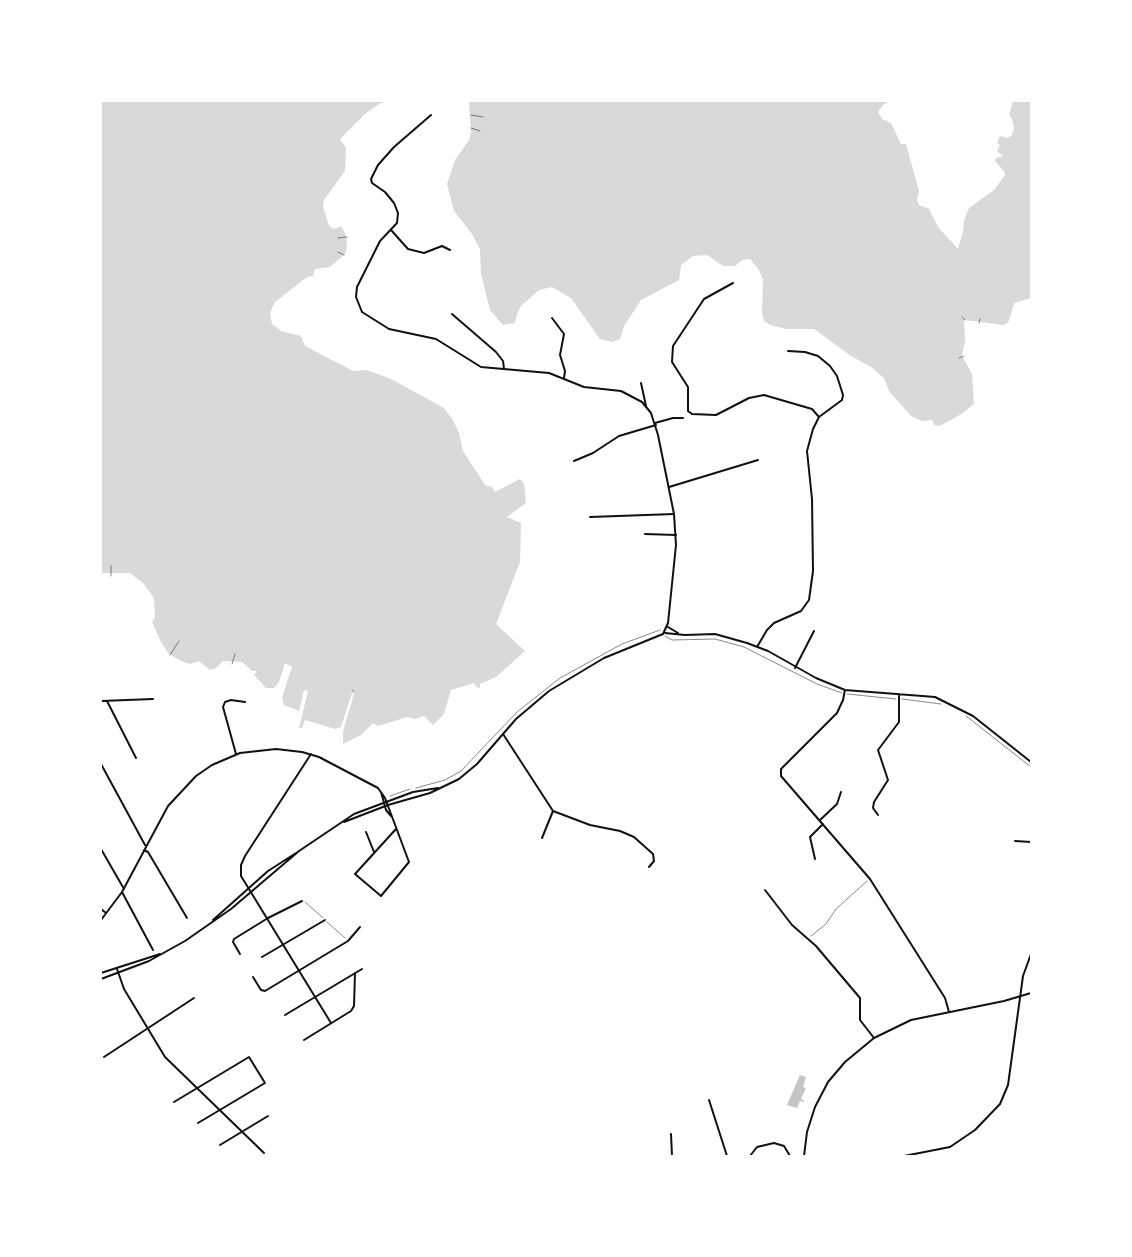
<!DOCTYPE html>
<style>
body{margin:0}
#map{position:relative;width:1132px;height:1257px;overflow:hidden;background:#fff;font-family:"Roboto Serif",serif}
canvas{display:block}
.frame{position:absolute;inset:0;border:102px solid #fff;pointer-events:none}
</style>
<div id="map">
<canvas width="1132" height="1257"></canvas>
<div class="frame"></div>
</div>
<script>
const context = document.querySelector('canvas').getContext('2d');
context.lineJoin = 'round';
function fill(path, color) { context.fillStyle = color; context.fill(path, 'evenodd'); }
const toPath = rows => new Path2D(rows.map(r => 'M' + r).join(''));
function stroke(path, color, width, dash) { context.strokeStyle = color; context.lineWidth = width; context.lineCap = dash ? 'butt' : 'round'; context.setLineDash(dash || []); context.stroke(path); }
fill(toPath([
 [101,101,388,101,379,104,365,114,340,139,346,148,345,171,324,200,323,207,329,226,334,229,341,226,346,235,347,248,345,254,330,267,315,269,313,276,307,277,275,302,270,313,272,324,281,331,301,336,305,346,353,371,367,370,391,379,444,408,453,420,459,433,463,451,485,485,492,487,495,492,520,479,524,483,526,503,507,517,521,523,520,562,496,624,525,651,496,677,480,684,480,688,476,687,474,683,451,690,444,714,433,725,424,716,415,719,407,717,378,726,373,723,361,735,343,744,343,731,354,694,352,693,341,727,335,729,305,720,302,728,299,728,308,691,304,690,299,711,284,705,282,697,292,667,285,663,279,682,274,688,266,688,254,675,257,671,252,671,242,662,223,661,216,668,210,670,199,661,190,664,181,661,168,653,161,642,152,622,155,617,154,598,143,583,130,573,101,573],
 [469,101,890,101,883,105,878,112,882,119,891,123,901,144,906,144,919,191,917,200,919,205,929,209,938,227,958,249,963,232,964,220,969,208,994,190,1005,175,1004,171,995,161,996,158,1003,156,997,151,1000,145,997,143,1000,136,1008,138,1012,135,1014,128,1012,119,1009,115,1013,101,1031,101,1031,298,1014,303,1009,321,1004,325,964,320,965,341,962,356,972,374,974,404,963,413,940,426,934,425,932,420,922,421,911,416,889,391,884,378,871,367,851,356,814,329,786,329,770,325,764,321,762,312,763,280,759,270,750,259,742,260,735,266,723,266,707,255,693,256,681,265,679,280,641,300,624,326,620,339,612,342,600,339,571,298,552,287,539,290,521,306,517,314,515,323,503,325,490,310,481,274,480,249,472,234,454,211,447,184,455,160,469,140,471,132]
]), '#d9d9d9');
fill(toPath([
 [800,1075,806,1077,803,1087,806,1088,801,1099,804,1100,804,1102,800,1101,797,1108,787,1105]
]), '#c4c4c4');
stroke(toPath([
 [471,115,483,117],
 [471,128,480,131],
 [338,238,347,237],
 [338,252,344,255],
 [962,317,965,320],
 [979,323,980,319],
 [959,358,964,356],
 [111,566,111,576],
 [665,636,672,640,715,639,744,647,817,684,842,693],
 [170,655,179,641],
 [232,664,235,654],
 [353,691,353,690],
 [847,694,896,699],
 [902,699,941,704],
 [966,716,1031,767],
 [416,788,445,780,461,771,517,712,560,678,622,644,660,630],
 [390,796,410,789],
 [305,902,323,918],
 [327,922,345,938],
 [811,936,826,924,836,909,867,881]
]), '#111', 0.5);
stroke(toPath([
 [391,230,408,249,424,253,442,246,450,250],
 [733,283,704,299,673,346,672,362,688,387,688,411,692,414,716,415,749,398,764,395,812,409,819,417,813,429,807,451,812,499,813,571,809,600,801,611,774,623,767,630,757,647],
 [362,312,356,297,357,287,380,241,397,223,398,213,394,203,385,192,372,183,371,179,378,165,394,147,431,115],
 [452,314,496,352,503,361,504,369],
 [552,318,564,334,560,355,565,371,564,378],
 [788,351,805,352,818,356,830,366,837,376,843,395,842,400,819,417],
 [641,383,646,406],
 [655,423,673,418,683,418],
 [574,461,593,453,619,436,656,425],
 [669,487,758,460],
 [590,517,674,514],
 [645,534,676,535],
 [668,627,678,633],
 [665,633,685,635,715,634,747,643,768,651,816,678,845,690,935,697,973,716,1031,762],
 [795,668,814,631],
 [845,690,843,700,837,713,781,769,781,776,870,879,945,998,949,1012],
 [101,701,153,699],
 [107,701,136,758],
 [503,734,553,811,590,825,620,831,634,837,653,854,654,861,649,867],
 [236,754,223,707,225,702,231,700,245,702],
 [311,754,245,856,241,865,241,876,331,1023],
 [101,764,145,845],
 [381,792,386,810,391,816],
 [878,815,873,808,874,802,888,780,878,750,899,722,899,694],
 [820,820,837,804,841,792],
 [366,832,374,852],
 [542,838,553,811],
 [1015,841,1031,842],
 [101,849,124,889],
 [144,850,148,852,187,918],
 [815,859,810,837,823,824],
 [765,890,792,925,816,946,860,998,860,1020,874,1038],
 [122,892,153,950],
 [101,909,106,913],
 [101,920,122,892,168,806,196,776,212,765,240,753,276,749,302,752,319,757,378,788,385,798,409,862,381,896,355,874,396,829],
 [240,954,233,942,234,939,268,918,302,901],
 [262,957,325,920],
 [117,969,124,989,165,1057,264,1153],
 [253,977,261,990,265,991,348,941,360,927],
 [285,1015,362,969],
 [304,1040,351,1011,354,1006,355,973],
 [104,1057,194,998],
 [709,1100,727,1156],
 [174,1102,249,1057,265,1083,198,1123],
 [671,1134,672,1156],
 [220,1145,268,1116],
 [750,1156,757,1147,774,1143,784,1146,790,1156],
 [904,1156,950,1147,975,1130,1000,1104,1008,1085,1023,976,1031,954]
]), '#111', 2);
stroke(toPath([
 [344,822,388,805,430,793,459,779,477,764,516,719,549,691,604,658,663,634,668,623,676,545,674,514,658,435,651,413,642,402,621,391,584,387,549,373,481,367,436,339,389,329,362,312],
 [213,920,268,871,296,853],
 [101,973,160,954],
 [101,979,149,961,185,941,231,909,299,851,354,814,413,792,438,788],
 [804,1156,807,1132,815,1107,828,1082,845,1062,874,1038,911,1020,1004,1001,1031,993]
]), '#111', 2);
</script>
